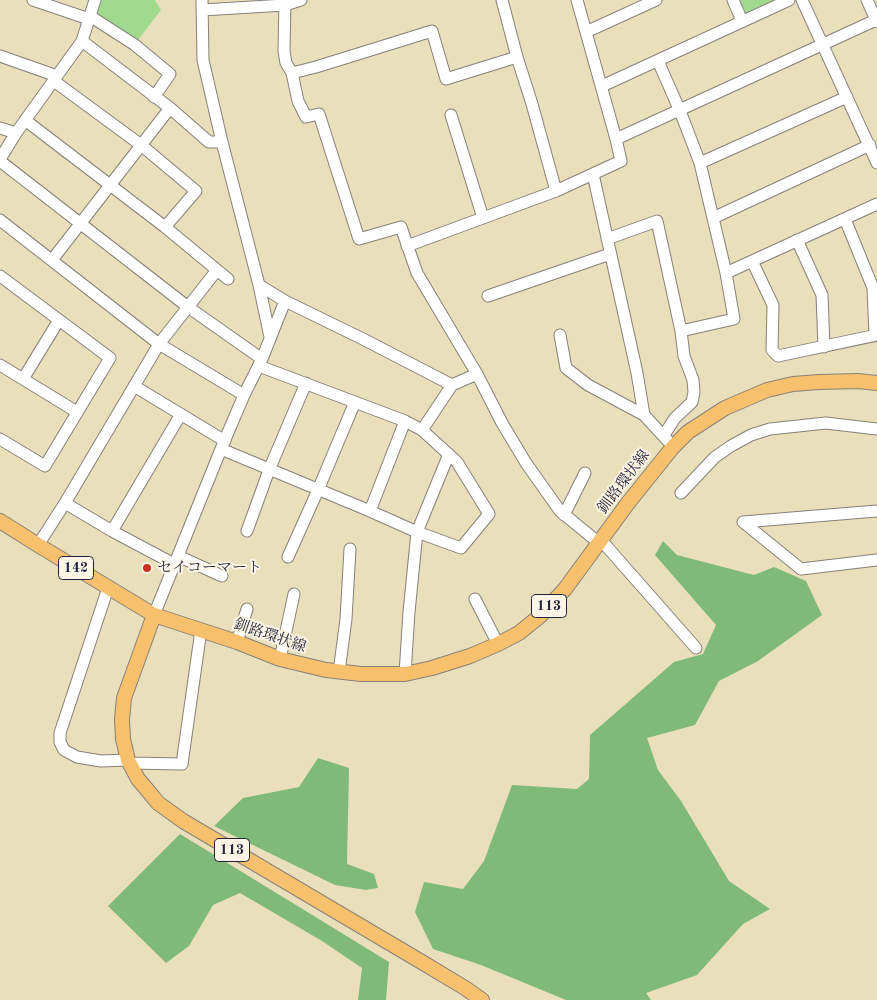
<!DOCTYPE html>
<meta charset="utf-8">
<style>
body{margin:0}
canvas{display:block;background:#e9dfba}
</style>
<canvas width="877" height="1000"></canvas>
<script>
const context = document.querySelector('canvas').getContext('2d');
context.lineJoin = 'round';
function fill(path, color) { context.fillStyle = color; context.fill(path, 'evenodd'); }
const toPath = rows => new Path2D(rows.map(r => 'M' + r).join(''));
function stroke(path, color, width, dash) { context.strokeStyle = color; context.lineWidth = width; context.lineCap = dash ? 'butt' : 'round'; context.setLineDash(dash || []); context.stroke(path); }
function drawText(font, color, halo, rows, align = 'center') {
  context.font = font + ' "Old Standard TT","Noto Serif JP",serif'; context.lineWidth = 4; context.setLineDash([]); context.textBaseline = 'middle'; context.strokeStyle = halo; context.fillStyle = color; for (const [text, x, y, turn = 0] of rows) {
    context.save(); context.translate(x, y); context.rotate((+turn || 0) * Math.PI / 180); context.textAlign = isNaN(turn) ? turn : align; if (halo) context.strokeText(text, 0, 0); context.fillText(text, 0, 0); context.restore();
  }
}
fill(toPath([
 [102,0,155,0,161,10,138,40,95,13],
 [740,0,777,0,746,14]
]), '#a0da8e');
fill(toPath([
 [663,541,677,555,754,575,774,567,806,581,822,615,758,661,719,681,695,725,647,738,658,770,681,801,729,881,770,909,743,924,697,975,646,993,651,1000,566,1000,481,965,433,949,415,912,424,882,463,889,484,861,512,785,577,789,589,779,590,735,674,662,703,654,716,625,655,555],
 [318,758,349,768,347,864,374,874,378,888,366,890,335,885,214,826,243,798,299,787],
 [180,834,389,962,386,1000,358,1000,362,968,322,941,240,893,213,905,189,946,166,963,108,906]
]), '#80ba79');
const minor = toPath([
 [33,0,89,19],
 [202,0,203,60,222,142,259,285,270,337],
 [285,0,284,51,286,63,292,73,316,67,432,31,446,79,517,57],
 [502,0,517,57,532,104,556,191],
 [733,0,742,21],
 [802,0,877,163],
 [867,0,877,22],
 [202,10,285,5,301,0],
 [90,16,135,45,170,74,154,97],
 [586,32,656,0],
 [82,41,170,108,209,142,222,142],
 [0,56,57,76],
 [658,61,680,111,700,163,726,273,734,319,681,331],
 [292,73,298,101,306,117,319,114,359,239,401,227,417,273,477,374,502,423,526,463,560,511,599,543],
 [54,81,141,145,196,191,165,227],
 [602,86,789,0],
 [451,115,483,218],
 [25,120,165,227,217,270,228,279],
 [0,128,16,133],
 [616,139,876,20],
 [0,159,16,133,82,41,95,0],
 [0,161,188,307,262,359],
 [700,163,847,97],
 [593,174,637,373,644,415],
 [713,218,870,145],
 [845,219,873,288,875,335],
 [0,220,159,344,244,395],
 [607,239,657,221,681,331,684,356,693,380,694,392,692,402,675,418,664,435],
 [797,240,822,295,824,347],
 [407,246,556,191,621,161,616,139,577,0],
 [52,260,170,108],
 [752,261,773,305,772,350,778,356,877,335],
 [726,273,877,204],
 [0,276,110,358,45,466,0,439],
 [259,285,285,301,363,339,452,385],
 [488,296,610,254],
 [560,335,566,368,588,385,644,415,668,441],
 [0,365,77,412],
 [23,379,59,320],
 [134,386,225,441],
 [422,430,452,385,477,374],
 [221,449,370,511,417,532,461,548,489,514,457,462,422,430,405,421,259,366],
 [681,493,715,457,731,446,751,435,770,429,826,423,877,429],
 [65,503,112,531,174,564],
 [370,511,405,421],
 [877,511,743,522,801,569,877,560],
 [564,515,585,473],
 [112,531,181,414],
 [247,531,269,470,306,383],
 [601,540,696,648],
 [38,545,65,503,159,344,217,270],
 [178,556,222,576],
 [288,557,318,490,355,402],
 [108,588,60,733,60,742,64,750,77,757,101,761,128,760],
 [475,599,498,644],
 [154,615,221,449,244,395,262,359,285,301],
 [237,642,247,609],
 [280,659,294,594],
 [339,672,346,619,350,549],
 [405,674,409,612,417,532,449,454],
 [130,763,182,764,201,630]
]);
const major = toPath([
 [0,521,38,545,154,615,237,642,280,659,326,670,361,674,405,674,432,668,470,656,498,644,519,633,540,616,565,589,628,503,673,447,688,432,725,408,767,390,793,384,819,382,858,381,877,383],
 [154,615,124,698,122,720,123,739,128,760,138,779,149,792,158,803,183,821,420,961,465,988,482,1000]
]);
stroke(minor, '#86807a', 13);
stroke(major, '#86807a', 16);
stroke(minor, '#fff', 11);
stroke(major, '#f7c06c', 14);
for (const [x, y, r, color] of [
 [147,568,5,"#c8321e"]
]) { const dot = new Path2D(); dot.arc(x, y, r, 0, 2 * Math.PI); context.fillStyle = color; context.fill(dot); stroke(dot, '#fcf5e5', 2); }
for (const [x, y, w] of [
 [76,568,35],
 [549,606,35],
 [232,850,35]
]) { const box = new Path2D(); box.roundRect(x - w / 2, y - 11.5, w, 23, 4); context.fillStyle = '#fcf5e5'; context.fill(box); stroke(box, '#22223b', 1); }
drawText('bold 14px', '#22223b', null, [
 ["142",76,568],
 ["113",549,606],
 ["113",232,850]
]);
drawText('15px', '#22223b', '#fcf5e5', [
 ["釧路環状線",624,482,-53],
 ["釧路環状線",270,636,19]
]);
drawText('15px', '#22223b', '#fcf5e5', [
 ["セイコーマート",157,568]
], 'left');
</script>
